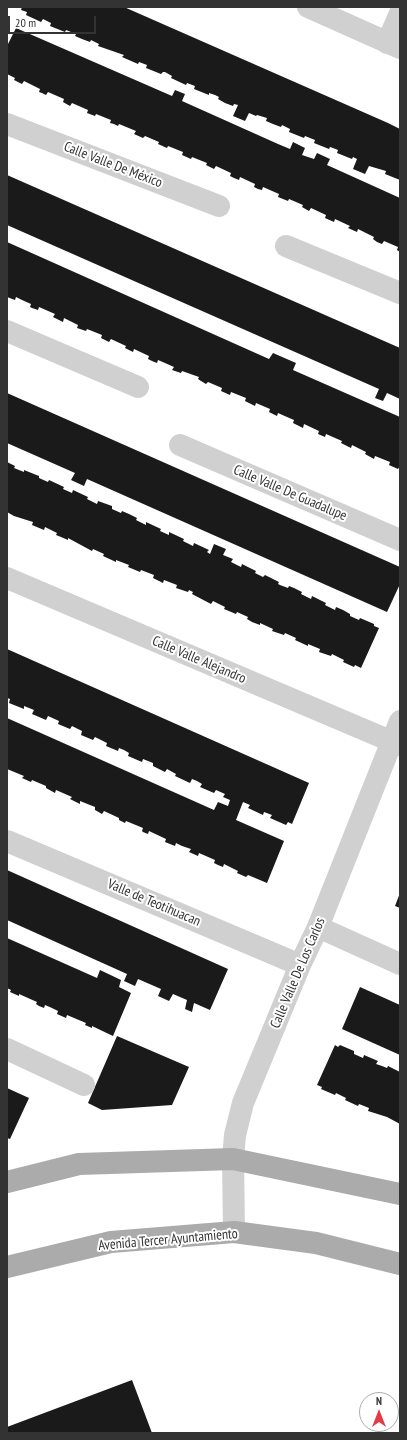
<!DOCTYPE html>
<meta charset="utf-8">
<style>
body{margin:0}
#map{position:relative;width:407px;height:1440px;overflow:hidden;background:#fff;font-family:"PT Sans Narrow",sans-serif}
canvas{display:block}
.frame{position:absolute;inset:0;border:8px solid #333;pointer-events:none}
.north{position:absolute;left:359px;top:1392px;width:40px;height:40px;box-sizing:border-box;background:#fff;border:1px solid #adadad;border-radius:50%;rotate:0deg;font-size:11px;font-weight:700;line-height:16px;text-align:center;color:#333}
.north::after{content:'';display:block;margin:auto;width:14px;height:18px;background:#e63946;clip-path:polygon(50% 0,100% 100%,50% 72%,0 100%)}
.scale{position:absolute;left:8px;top:16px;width:88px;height:18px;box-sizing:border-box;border:2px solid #333;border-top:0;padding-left:5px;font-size:12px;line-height:14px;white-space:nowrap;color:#333;-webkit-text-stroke:3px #fff;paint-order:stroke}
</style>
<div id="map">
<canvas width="407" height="1440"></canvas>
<div class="frame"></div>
<div class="north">N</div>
<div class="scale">20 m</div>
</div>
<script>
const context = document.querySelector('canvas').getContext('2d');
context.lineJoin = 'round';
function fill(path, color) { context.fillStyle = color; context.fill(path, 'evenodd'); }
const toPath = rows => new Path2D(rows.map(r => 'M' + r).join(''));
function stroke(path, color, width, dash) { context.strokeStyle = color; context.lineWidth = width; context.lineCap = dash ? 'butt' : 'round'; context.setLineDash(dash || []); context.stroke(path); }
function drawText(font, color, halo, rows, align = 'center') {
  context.font = font + ' "PT Sans Narrow",sans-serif'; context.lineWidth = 4; context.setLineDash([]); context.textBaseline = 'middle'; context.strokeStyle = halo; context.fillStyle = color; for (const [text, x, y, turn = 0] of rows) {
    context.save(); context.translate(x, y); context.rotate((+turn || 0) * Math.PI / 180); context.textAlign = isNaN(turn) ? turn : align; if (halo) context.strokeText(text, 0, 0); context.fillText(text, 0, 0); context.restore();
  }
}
fill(toPath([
 [22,7,124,7,388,123,400,129,400,180,385,174,386,171,369,166,365,174,353,169,357,159,353,157,352,159,337,153,338,150,333,148,330,147,329,149,314,143,315,140,305,136,304,138,289,132,290,129,282,125,281,127,273,124,266,121,267,118,257,115,256,116,249,113,245,121,233,116,238,105,234,104,233,106,225,103,218,99,219,97,215,95,209,93,209,95,194,89,195,86,187,83,186,85,171,78,172,76,165,72,163,72,161,74,146,68,147,65,139,62,138,64,122,57,124,55,98,46,99,44,91,40,90,42,82,39,75,36,76,34,66,30,65,32,50,26,51,23,43,19,41,22,26,15,27,12,21,10],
 [16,28,172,96,175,90,185,94,182,101,278,144,290,149,293,142,305,148,302,155,314,159,317,153,330,159,327,165,400,198,400,252,397,250,398,247,384,241,382,244,377,242,373,239,374,237,358,229,357,232,348,228,350,226,335,219,334,222,325,218,326,215,311,208,309,211,302,207,303,205,289,199,288,201,278,197,279,194,263,187,262,190,258,189,254,187,255,184,240,177,239,180,234,178,230,176,231,173,216,166,214,169,206,165,207,163,192,157,191,159,182,155,183,152,168,146,167,148,158,144,159,142,145,136,143,138,134,134,136,131,119,124,118,126,114,124,110,123,111,120,96,114,95,116,87,113,88,110,72,103,70,106,63,102,64,99,48,92,46,95,42,93,39,92,40,89,24,81,22,84,14,80,15,78,7,74,7,46],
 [7,175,400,348,400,399,387,393,383,401,375,398,379,389,7,225],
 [7,242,269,359,273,353,296,363,293,370,400,417,400,466,398,469,389,465,390,462,375,456,374,459,365,454,366,452,352,445,351,448,341,443,342,441,326,434,325,437,318,434,319,431,304,424,303,428,293,423,294,420,287,417,278,413,277,416,269,412,270,409,256,403,255,406,245,401,246,398,231,392,230,395,221,391,222,388,208,382,206,384,201,381,198,379,199,377,182,371,181,373,172,370,174,367,165,363,158,360,157,363,152,361,148,359,149,356,134,349,133,352,125,348,126,346,111,339,109,342,101,338,102,335,87,329,86,331,77,328,78,325,64,318,63,322,53,317,55,314,39,307,38,310,32,308,30,307,31,304,22,300,16,297,15,300,7,297],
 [7,393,400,567,400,584,387,612,87,479,84,486,71,480,75,473,7,443],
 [7,462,15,466,14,468,24,472,24,470,39,476,39,478,48,482,49,480,64,487,63,489,72,493,73,490,88,497,87,499,97,504,98,501,112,506,112,509,121,513,122,511,129,514,137,518,136,520,146,525,146,522,161,529,160,531,169,535,169,532,184,539,183,541,193,546,194,543,209,550,207,552,210,554,214,544,226,549,223,555,233,559,231,562,241,567,242,564,256,571,255,573,263,577,265,575,279,582,278,584,280,585,288,588,289,586,294,588,302,592,301,594,311,599,312,596,326,603,325,605,335,610,336,607,343,610,350,614,350,616,359,620,360,618,374,624,374,626,379,628,361,668,355,665,354,667,343,662,344,660,332,654,331,656,319,652,320,649,308,644,308,646,295,640,296,638,285,633,284,635,272,631,273,629,260,623,260,625,252,622,247,619,248,617,237,612,236,614,224,609,225,607,213,601,211,604,192,594,193,592,189,590,188,592,176,588,177,585,164,580,163,583,153,578,154,575,141,570,140,572,128,567,129,565,116,560,116,562,103,556,104,554,93,549,92,551,68,538,68,540,61,537,56,535,57,533,45,527,44,530,32,525,33,522,14,516,7,512],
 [7,649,309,783,292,824,288,822,286,825,270,818,272,815,264,812,263,815,248,808,250,805,243,802,236,820,284,841,267,883,248,875,246,877,237,873,238,871,224,864,223,867,218,865,214,863,215,860,199,853,198,856,189,852,191,849,182,846,176,843,175,846,165,842,166,839,149,831,148,834,143,832,142,831,143,828,126,821,125,823,119,820,119,818,104,811,102,814,95,810,95,807,80,801,80,804,70,799,72,797,56,790,55,793,46,788,46,786,32,780,31,782,22,778,24,776,7,769,7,718,214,810,218,802,228,806,230,800,223,797,225,794,216,790,214,793,200,787,202,784,197,781,192,779,190,783,175,776,176,774,167,769,165,772,153,766,153,763,143,759,142,762,128,756,129,753,124,750,119,748,118,751,106,746,107,743,95,737,93,740,81,735,82,731,72,726,70,729,58,724,59,721,48,716,46,720,32,714,34,710,24,706,24,709,9,703,10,699,7,698],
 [7,870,228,969,210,1010,194,1003,192,1012,185,1009,187,1000,173,994,169,1001,158,996,161,989,138,979,135,986,124,981,127,974,7,920],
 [400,893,400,908,395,906],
 [7,938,97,978,100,970,121,980,119,987,131,993,113,1036,92,1026,92,1028,85,1025,86,1023,67,1015,66,1018,57,1014,58,1011,52,1008,45,1005,44,1008,39,1006,36,1004,37,1002,19,994,19,996,10,992,11,990,7,988],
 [360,987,400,1005,400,1055,342,1029],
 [117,1036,189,1067,172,1105,102,1110,88,1103],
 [335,1045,338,1047,340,1045,354,1051,354,1054,363,1058,364,1055,378,1061,376,1064,382,1066,387,1068,388,1066,400,1072,400,1124,387,1117,368,1111,369,1108,359,1104,358,1106,345,1100,346,1098,336,1093,335,1095,321,1089,322,1087,317,1085],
 [7,1088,29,1098,10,1139,7,1138],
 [132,1380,152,1433,7,1433,7,1427]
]), '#1a1a1a');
stroke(toPath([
 [308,7,400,48],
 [387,43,400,13],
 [7,124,219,206],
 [286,246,400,293],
 [7,331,138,387],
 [180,445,400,540],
 [7,578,400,745],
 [7,841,300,965],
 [318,927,400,964],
 [7,1049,84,1085],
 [234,1232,233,1159,235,1135,243,1103,300,965,318,927,400,721]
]), '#d0d0d0', 22);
stroke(toPath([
 [7,1182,79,1164,233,1159,400,1194],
 [7,1267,111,1242,234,1232,316,1243,400,1264]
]), '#ababab', 22);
drawText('14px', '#333', '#fff', [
 ["Calle Valle De México",113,165,21],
 ["Calle Valle De Guadalupe",290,493,23],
 ["Calle Valle Alejandro",199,660,23],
 ["Valle de Teotihuacan",154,903,23],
 ["Calle Valle De Los Carlos",298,973,-67],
 ["Avenida Tercer Ayuntamiento",168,1240,-5]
]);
</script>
